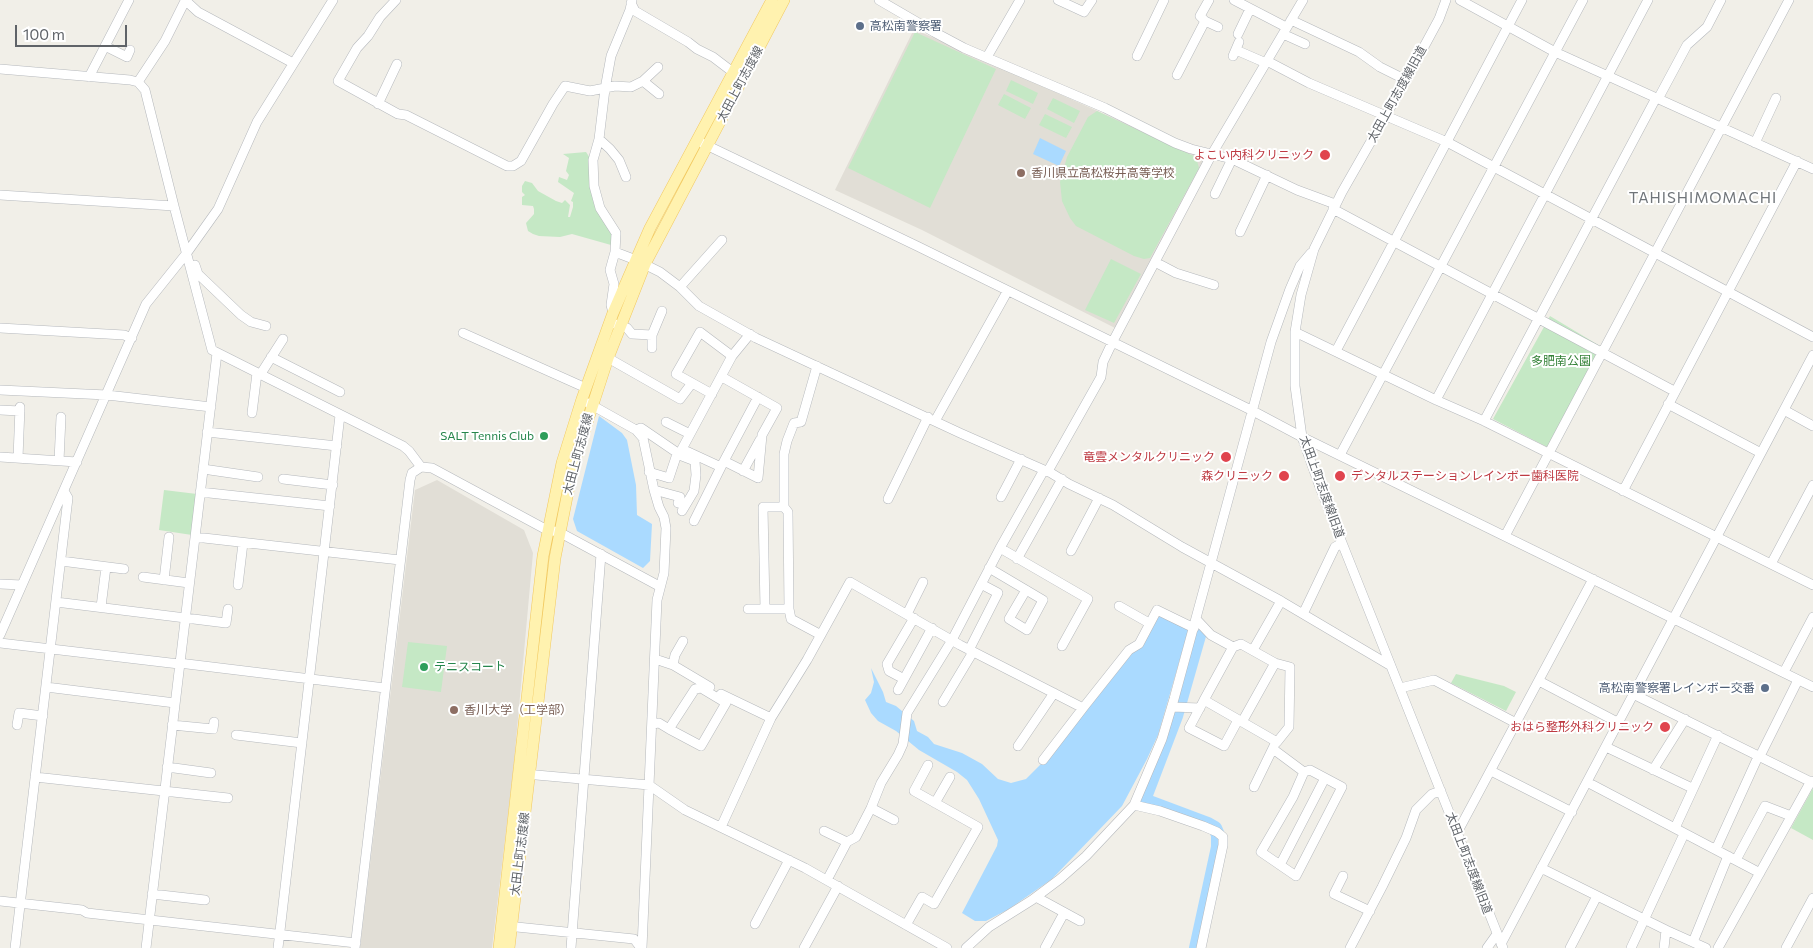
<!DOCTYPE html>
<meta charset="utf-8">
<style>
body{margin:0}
#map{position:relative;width:1813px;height:948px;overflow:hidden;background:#f1efe8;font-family:Commissioner,sans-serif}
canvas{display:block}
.scale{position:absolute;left:15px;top:25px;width:112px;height:22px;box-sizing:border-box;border:2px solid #5f6368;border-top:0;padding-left:6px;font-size:15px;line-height:18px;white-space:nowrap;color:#5f6368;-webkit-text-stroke:4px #fff;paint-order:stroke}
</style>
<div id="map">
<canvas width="1813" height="948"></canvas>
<div class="scale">100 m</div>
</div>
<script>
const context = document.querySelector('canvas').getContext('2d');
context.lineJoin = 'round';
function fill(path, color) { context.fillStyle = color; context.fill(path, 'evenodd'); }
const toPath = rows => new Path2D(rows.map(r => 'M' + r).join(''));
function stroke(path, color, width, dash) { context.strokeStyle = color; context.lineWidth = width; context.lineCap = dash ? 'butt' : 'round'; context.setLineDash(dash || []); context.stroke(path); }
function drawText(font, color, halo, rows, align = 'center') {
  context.font = font + ' Commissioner,"Noto Sans JP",sans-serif'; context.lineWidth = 4; context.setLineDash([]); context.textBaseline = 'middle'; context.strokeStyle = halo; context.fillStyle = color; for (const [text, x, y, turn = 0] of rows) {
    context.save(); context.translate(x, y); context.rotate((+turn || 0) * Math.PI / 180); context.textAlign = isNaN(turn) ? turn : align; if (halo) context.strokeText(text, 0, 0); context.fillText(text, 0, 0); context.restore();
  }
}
fill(toPath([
 [914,29,1187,151,1207,156,1115,328,922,230,835,190],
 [437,480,524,530,533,553,513,773,492,948,360,948,415,490]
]), '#e1ded6');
fill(toPath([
 [915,32,996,69,930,208,848,168],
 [1011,80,1038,93,1033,104,1006,91],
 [1004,94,1031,108,1025,119,998,105],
 [1053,98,1080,111,1074,123,1047,109],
 [1097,111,1196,157,1199,168,1150,258,1144,259,1134,256,1076,226,1070,218,1062,201,1060,182,1067,157,1088,117],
 [1045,114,1072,127,1066,138,1039,125],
 [586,152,590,158,591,184,613,236,611,245,572,234,560,237,539,236,533,234,528,231,526,223,534,214,534,209,533,206,522,205,522,197,525,195,522,192,522,186,525,181,532,183,538,191,556,201,562,203,565,200,570,205,568,217,570,217,573,207,573,202,571,201,574,193,558,182,559,177,567,180,569,175,566,171,569,158,563,154],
 [1111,259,1141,274,1114,323,1085,310],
 [1550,316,1605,349,1547,447,1493,419],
 [164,490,197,494,192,535,159,530],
 [408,642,447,646,441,692,402,687],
 [1456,674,1504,686,1516,692,1506,711,1451,683],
 [1813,788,1813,840,1791,828]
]), '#c5e8c5');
fill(toPath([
 [1040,138,1066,151,1059,166,1033,154],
 [599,416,622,433,627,440,636,485,637,515,652,524,650,561,643,568,577,531,573,519],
 [1160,615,1189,628,1158,735,1147,759,1122,806,1052,879,1009,909,986,921,975,921,962,913,997,846,998,840,979,799,967,780,957,772,919,750,896,731,878,721,871,713,865,700,871,693,874,682,871,668,883,692,886,702,896,706,914,721,917,731,928,737,934,744,962,753,982,764,998,779,1011,783,1026,779,1047,758]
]), '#aadaff');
stroke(toPath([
 [1186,629,1200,632,1176,716,1144,800,1208,824,1215,828,1218,835,1218,847,1196,948]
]), '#aadaff', 14);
const minor = toPath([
 [185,0,198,12,293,63],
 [396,0,380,17,368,36,357,48,338,81,398,114,406,115,507,166,513,166,521,161,553,104,565,86,590,91,615,86,631,87,643,81,659,94],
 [879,0,934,32,964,48,1105,108,1175,143,1191,149,1232,159,1297,190,1335,204],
 [1058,0,1084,12,1092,0],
 [1234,0,1286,27],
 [1446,0,1439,19,1406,80,1342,192,1314,249,1301,295,1295,332,1295,386,1302,437,1321,490,1503,948],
 [1460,0,1555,52,1813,169],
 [631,3,635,11,688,42,697,49,713,57,734,73],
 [1291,20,1359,52,1380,67,1406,80],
 [1205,21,1218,27],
 [1238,34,1250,9],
 [1283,34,1305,44],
 [105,46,127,57,130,50],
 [1236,50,1266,63],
 [1137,56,1164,0],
 [1233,56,1239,42],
 [987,57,1020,0],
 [1267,61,1309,83,1447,142,1813,337],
 [0,69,130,80,138,82,145,90,174,206,212,350,403,446,409,451,421,467],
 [1177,75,1205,21,1200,16,1209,0],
 [89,77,129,0],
 [643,81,658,67],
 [138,82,165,41,185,1],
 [1658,99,1687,45,1707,27,1721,0],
 [378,104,397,64],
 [599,139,593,160,594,186,600,208,616,233,615,252,636,260,660,272,680,287,699,306,756,338,960,433,1051,473,1069,484,1113,505,1182,547,1281,601,1391,666],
 [702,143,917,246,1253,411,1302,437,1813,687],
 [1755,143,1776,98],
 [626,177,619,160,610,149,599,139,605,89,611,56,630,10,632,0],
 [1215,194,1232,159],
 [0,195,174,206],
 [1333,209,1674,391],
 [1240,232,1267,175],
 [1155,262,1176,273,1214,285],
 [195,265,198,274,241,315,251,322,266,326],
 [680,287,722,240],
 [613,313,611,305,614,284,610,270,615,252],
 [615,324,627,328,632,334,652,335],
 [0,328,124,335,132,338],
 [1295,332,1436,400,1484,421,1813,585],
 [463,333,586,388],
 [652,348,652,335,662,311],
 [1336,351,1522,0],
 [271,357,340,392],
 [608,358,680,399,692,383],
 [817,366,801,422,794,423,787,441,784,454,784,507,788,512,789,609,791,619,821,635],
 [260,375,283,339],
 [0,390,107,395,211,407],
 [712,394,676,374,700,332,732,356],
 [1436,400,1648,0],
 [588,403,636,430,643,438,654,490,659,507,664,517,666,528,664,573,657,600,642,948],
 [1668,404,1761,453],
 [0,410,20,411],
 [1784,410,1813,426],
 [252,413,257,373],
 [935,421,1007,292],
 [1484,421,1656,98],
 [666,422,690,434],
 [636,430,641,428,682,456,695,461,696,475,694,491,682,511],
 [207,432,337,446],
 [1340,455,1583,0],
 [0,457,77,462],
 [18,458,20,407],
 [59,461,61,417],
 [724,461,758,397],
 [721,467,724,461,758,478,762,435,777,408,722,377],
 [203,469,258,477],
 [743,471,760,440],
 [1048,471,1101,377,1103,362,1112,343,1212,154,1303,0],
 [649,472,669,478,676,457],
 [283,479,333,485],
 [654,490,680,497,678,503,685,505],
 [1623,491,1797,161],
 [200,492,330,506],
 [1001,497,1021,459],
 [888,499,928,417],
 [694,521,721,467,682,449,732,356,750,334],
 [1505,536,1789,0],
 [195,537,400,560],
 [1000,548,1088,599,1062,646],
 [1071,551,1099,498],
 [1017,559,1062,479],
 [61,561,124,569],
 [1771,564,1813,485],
 [989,568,1043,600,1027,630,1009,619,1026,590],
 [143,577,189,583],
 [164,580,169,537],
 [0,584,22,585],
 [238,585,243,543],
 [56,602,226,623,228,609],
 [1119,606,1149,623],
 [101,607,106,567],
 [748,609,789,609],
 [765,609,763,507,784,507],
 [907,614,923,582],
 [1303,614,1335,547,1342,543],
 [1196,619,1211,635,1233,647,1241,644,1275,663,1290,667,1289,727,1277,742,1204,700,1233,647],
 [0,635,146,304,186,254,218,209,257,122,333,0],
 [0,643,179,664],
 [969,650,998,593,981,584],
 [1253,650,1281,601],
 [655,659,673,665,710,687],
 [179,663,385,688],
 [673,665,675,655,683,641],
 [1784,672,1813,617],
 [904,679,889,671,887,664,914,618],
 [1539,681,1619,723],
 [46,687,175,703],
 [1400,688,1434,680,1516,723],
 [898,690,932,628],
 [721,694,771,718],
 [1633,694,1813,783],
 [1204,700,1189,728,1224,746,1238,720],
 [943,702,973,652],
 [1172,707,1200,708],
 [1242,722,1275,663],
 [652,724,659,723,669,729,701,746,726,703,701,688,695,689,669,729],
 [17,725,19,713,43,716],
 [172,725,213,729,214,722],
 [236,735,302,743],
 [1018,746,1054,693],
 [1606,747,1692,788],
 [1273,749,1304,772,1310,770,1342,787,1296,876,1261,852,1293,797,1304,772],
 [1043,760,1083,708],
 [167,767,211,773],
 [1653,770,1685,719],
 [1491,771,1572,812],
 [525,774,649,785,685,810,805,868,947,948],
 [35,777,228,798],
 [1587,782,1760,873],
 [1254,787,1275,744],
 [935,803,950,777],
 [1134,805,1160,811,1203,826,1217,832,1223,837,1223,845,1201,948],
 [871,808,881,783,898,755,903,744,907,713,952,640,1000,548,1044,470],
 [721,827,771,718,807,660,850,582,960,645,1083,708,1129,650,1139,644,1157,610,1194,628],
 [1675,828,1718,735],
 [824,831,847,842],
 [1457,833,1593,579],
 [1716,849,1757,759,1762,752,1798,680],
 [1736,860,1765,806,1791,816],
 [1280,865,1325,778],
 [1541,868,1666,930,1706,948],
 [1343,876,1334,894,1370,911],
 [827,880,847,842,856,837,871,808,894,820],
 [152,894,205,900],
 [1036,897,1080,921],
 [0,901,82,910,87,913,150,920,356,943],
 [755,924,789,860],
 [906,925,922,897,934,904,978,827,914,791,928,765],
 [507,926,634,939,641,948],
 [1693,942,1728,856],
 [1501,944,1813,355],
 [15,948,68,498,64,491],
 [146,948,217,353],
 [278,948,340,415],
 [355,948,410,480,412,473,421,467,432,468,547,530,559,532,659,586],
 [571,948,601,554],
 [804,948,838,886],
 [966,948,989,927,1032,900,1060,879,1086,856,1134,805,1162,739,1174,699,1271,342,1290,289,1300,266,1311,253],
 [1045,948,1064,913],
 [1350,948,1382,887,1406,838,1416,810,1432,794,1441,791],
 [1487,948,1497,934],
 [1570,948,1597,896],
 [1631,948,1684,834],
 [1664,948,1666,930],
 [1718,948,1811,781],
 [1786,948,1813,898]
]);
const major = toPath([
 [499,948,543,556,562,463,582,399,613,313,636,260,650,228,772,0],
 [509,948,555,558,573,466,608,358,645,264,784,0]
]);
stroke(minor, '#b5b8bc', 10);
stroke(major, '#f2c960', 12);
stroke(minor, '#fff', 9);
stroke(major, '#fff2af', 11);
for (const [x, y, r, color] of [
 [860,26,5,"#5c6f8a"],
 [1325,155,6,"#e0444e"],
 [1021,173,5,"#8d6e63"],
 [544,436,5,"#2e9e5b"],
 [1226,457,6,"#e0444e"],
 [1284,476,6,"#e0444e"],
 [1340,476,6,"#e0444e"],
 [424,667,5,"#2e9e5b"],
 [1765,688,5,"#5c6f8a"],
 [454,710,5,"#8d6e63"],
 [1665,727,6,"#e0444e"]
]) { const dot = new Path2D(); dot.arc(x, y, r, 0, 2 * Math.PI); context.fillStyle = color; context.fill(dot); stroke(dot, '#fff', 2); }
drawText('12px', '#4e5e75', '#fff', [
 ["高松南警察署",870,26],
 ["高松南警察署レインボー交番",1755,688,"right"]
], 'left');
drawText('12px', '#5f6368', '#fff', [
 ["太田上町志度線",740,84,-62],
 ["太田上町志度線旧道",1397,94,-61],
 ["太田上町志度線",578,454,-75],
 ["太田上町志度線旧道",1322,487,70],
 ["太田上町志度線",520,854,-83],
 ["太田上町志度線旧道",1469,863,69]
]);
drawText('12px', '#be3a42', '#fff', [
 ["よこい内科クリニック",1314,155],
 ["竜雲メンタルクリニック",1215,457],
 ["森クリニック",1273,476],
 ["デンタルステーションレインボー歯科医院",1351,476,"left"],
 ["おはら整形外科クリニック",1654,727]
], 'right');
drawText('12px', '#785e54', '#fff', [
 ["香川県立高松桜井高等学校",1031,173],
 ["香川大学（工学部）",464,710]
], 'left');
drawText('12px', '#348238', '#fff', [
 ["多肥南公園",1561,361]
]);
drawText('12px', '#27864d', '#fff', [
 ["SALT Tennis Club",534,436],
 ["テニスコート",434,667,"left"]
], 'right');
context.letterSpacing = '1px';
drawText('15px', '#70757a', '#fff', [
 ["TAHISHIMOMACHI",1703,198]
]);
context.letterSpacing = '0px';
</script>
